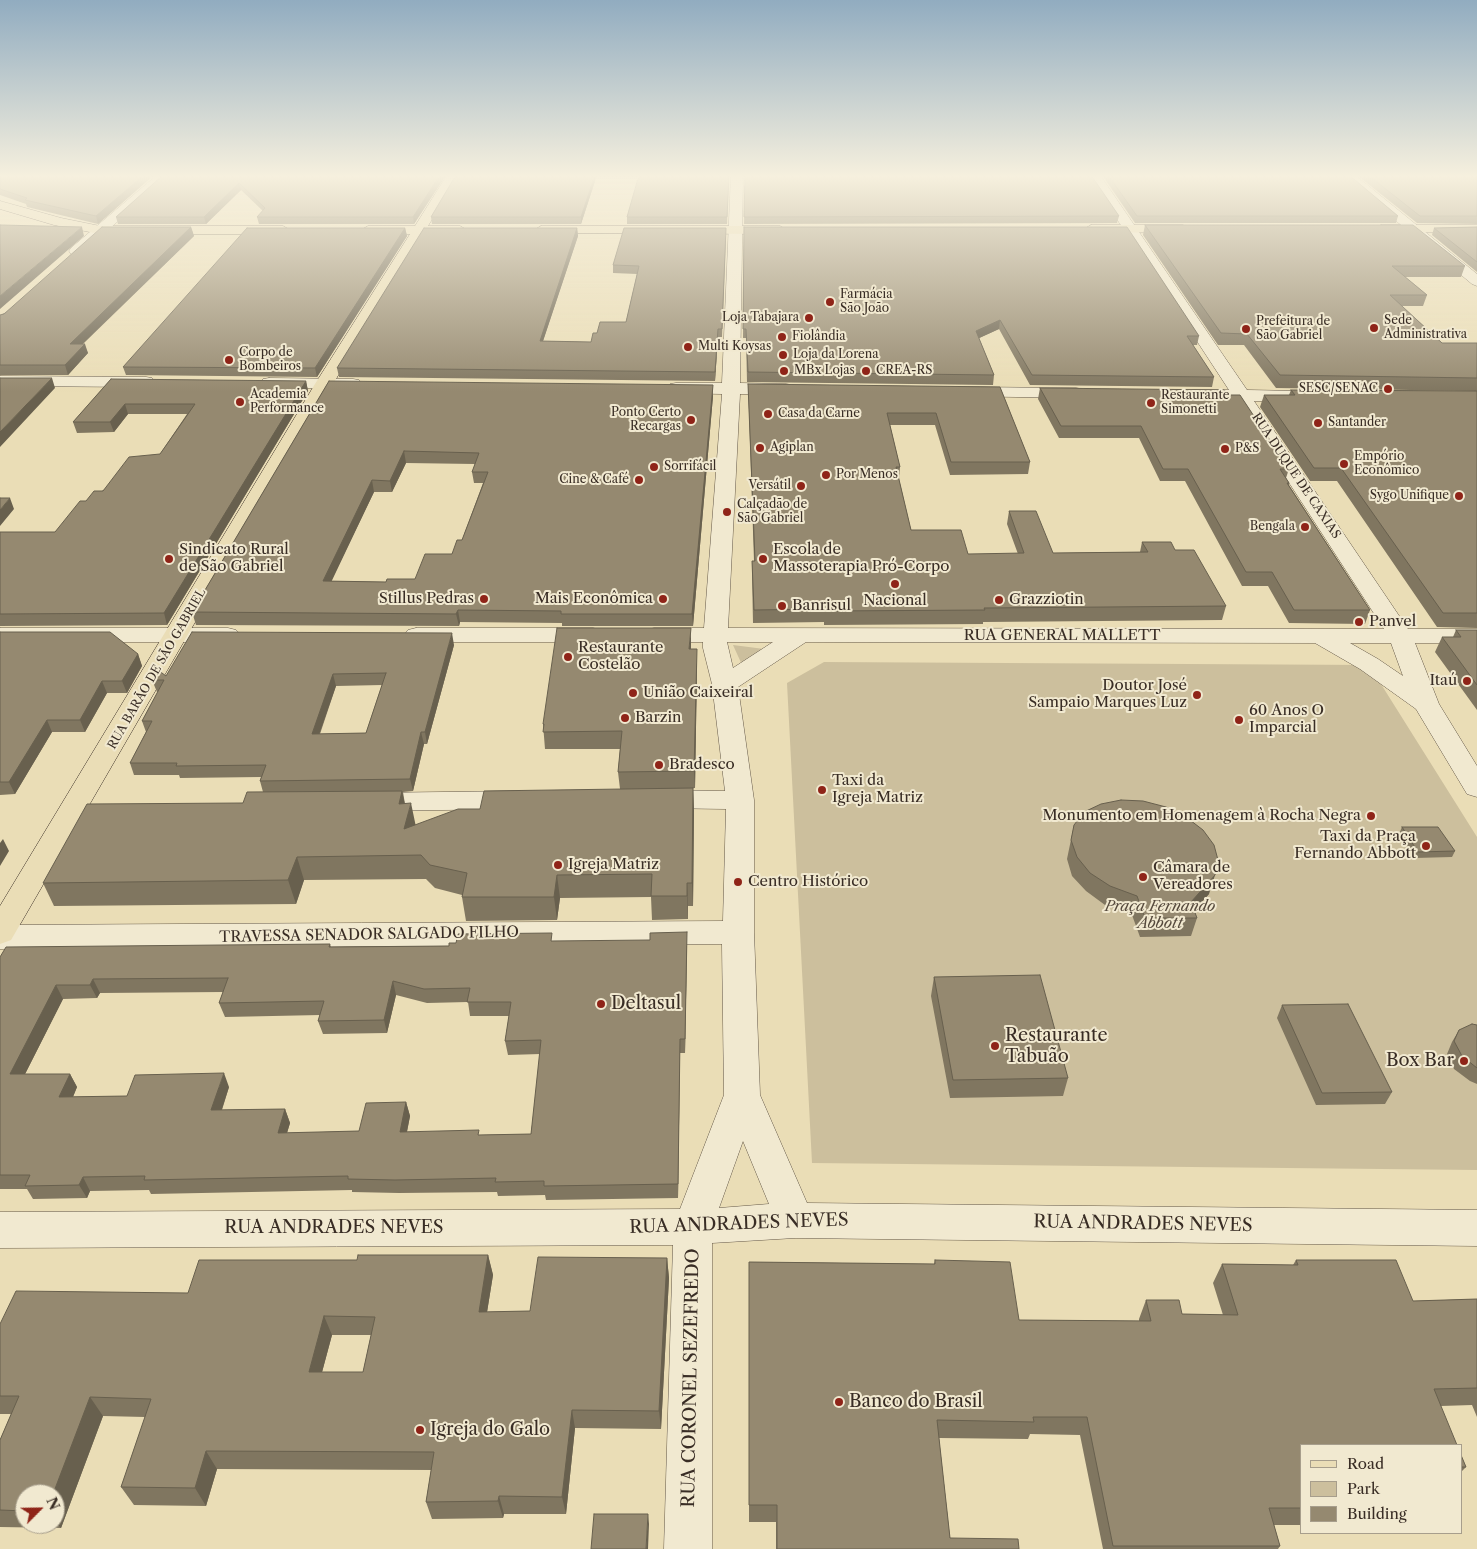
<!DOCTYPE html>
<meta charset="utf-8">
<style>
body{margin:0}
#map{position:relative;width:1477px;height:1549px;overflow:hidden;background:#eaddb6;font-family:"Libre Caslon Text",serif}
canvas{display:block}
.legend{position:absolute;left:1300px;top:1444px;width:162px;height:90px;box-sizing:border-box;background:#f1e9d0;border:1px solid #a79e8c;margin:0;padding:6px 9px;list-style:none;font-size:15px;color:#392d25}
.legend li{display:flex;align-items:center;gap:10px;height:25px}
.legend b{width:25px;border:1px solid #a79e8c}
.north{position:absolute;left:15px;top:1484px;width:50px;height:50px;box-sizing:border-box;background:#f1e9d0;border:1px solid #a79e8c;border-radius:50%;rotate:67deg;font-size:14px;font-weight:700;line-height:20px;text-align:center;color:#392d25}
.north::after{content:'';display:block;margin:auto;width:18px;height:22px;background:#8f2418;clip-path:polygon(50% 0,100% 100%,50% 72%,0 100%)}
</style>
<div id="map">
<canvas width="1477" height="1549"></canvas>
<ul class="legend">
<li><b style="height:6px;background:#eaddb6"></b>Road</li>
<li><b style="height:14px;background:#ccbf9d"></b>Park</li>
<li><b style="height:14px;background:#958970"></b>Building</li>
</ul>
<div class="north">N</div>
</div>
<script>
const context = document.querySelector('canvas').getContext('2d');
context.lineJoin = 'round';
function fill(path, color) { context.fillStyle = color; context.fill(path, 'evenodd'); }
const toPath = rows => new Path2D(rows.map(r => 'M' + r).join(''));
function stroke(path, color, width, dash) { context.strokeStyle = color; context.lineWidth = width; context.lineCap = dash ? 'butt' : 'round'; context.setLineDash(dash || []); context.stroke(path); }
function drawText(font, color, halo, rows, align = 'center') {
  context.font = font + ' "Libre Caslon Text",serif'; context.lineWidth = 4; context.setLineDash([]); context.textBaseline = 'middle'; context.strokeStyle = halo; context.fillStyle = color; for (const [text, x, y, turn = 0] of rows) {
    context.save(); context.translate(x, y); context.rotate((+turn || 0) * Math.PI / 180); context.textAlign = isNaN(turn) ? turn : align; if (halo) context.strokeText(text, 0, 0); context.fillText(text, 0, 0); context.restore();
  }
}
fill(toPath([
 [733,645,772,650,743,667],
 [824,662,1369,665,1477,837,1477,1170,812,1163,787,683]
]), '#ccbf9d');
const minor = toPath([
 [157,175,170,175,81,254,71,254,69,251,71,248,157,175],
 [731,175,743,175,740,383,786,384,792,385,795,389,792,393,786,394,740,394,728,628,1384,629,1236,401,1194,400,1188,399,1185,395,1188,391,1194,390,1229,390,1088,175,1100,175,1247,390,1301,391,1307,392,1310,396,1307,400,1301,401,1254,401,1408,629,1477,629,1477,643,1415,643,1439,704,1477,766,1477,797,1467,794,1416,709,1360,669,1315,643,806,642,738,687,754,800,754,932,760,1095,807,1203,1477,1210,1477,1246,795,1238,712,1243,712,1549,664,1549,673,1245,0,1248,0,1212,680,1209,724,1095,722,944,0,949,0,925,723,921,726,809,657,808,647,806,643,799,647,792,657,790,725,791,712,684,703,648,703,642,654,642,646,640,642,635,646,630,654,628,704,628,722,394,676,393,670,392,667,388,670,384,676,383,722,383,731,175],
 [727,642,773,642,733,668,727,642],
 [1350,643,1391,643,1403,676,1378,659,1350,643],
 [743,1141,769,1204,719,1208,743,1141],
 [1341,175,1355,175,1477,274,1477,286,1472,284,1341,175],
 [0,376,146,377,152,378,155,382,152,386,146,387,0,386,0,376],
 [269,378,353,379,359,380,362,384,359,388,353,389,263,387,260,383,263,379,269,378],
 [964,387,1076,388,1082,389,1085,393,1082,397,1076,398,958,396,955,392,958,388,964,387],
 [0,628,228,628,236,630,240,635,236,640,228,642,0,642,0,628],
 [416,628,593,628,601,630,605,635,601,640,593,642,416,642,408,640,404,635,408,630,416,628],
 [519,791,529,793,533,800,529,807,519,809,367,811,357,809,353,802,357,795,367,793,519,791]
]);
const major = toPath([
 [447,175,459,175,428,226,460,226,467,230,460,234,423,234,333,384,11,940,0,944,0,906,315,384,410,234,368,234,361,230,368,226,415,226,447,175],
 [0,201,61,218,100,226,283,226,290,230,283,234,100,234,54,225,0,209,0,201],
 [1091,225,1183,225,1190,229,1183,233,1086,232,1084,229,1091,225],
 [1381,225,1477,225,1477,233,1376,232,1374,229,1381,225],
 [541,226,780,226,787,230,780,234,536,233,534,230,541,226]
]);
stroke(minor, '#655949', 1);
stroke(major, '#392d25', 1);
fill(minor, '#f1e9d0');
fill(major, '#eaddb6');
fill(toPath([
 [0,175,154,175,98,224,27,207,26,204,0,195],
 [163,175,446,175,414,224,259,224,257,217,263,211,241,190,206,224,118,224,116,217],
 [456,175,597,175,581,224,432,224,431,217],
 [729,175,727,224,627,224,627,217],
 [745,175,1119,216,1117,223,744,224],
 [1102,175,1349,175,1398,216,1396,223,1135,223],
 [1357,175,1477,175,1477,224,1417,223],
 [1145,225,1465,266,1461,277,1405,277,1427,295,1423,306,1402,306,1442,343,1477,343,1477,391,1276,388,1244,345,1218,345,1143,235],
 [191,227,194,236,83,344,88,353,68,375,0,375,0,315],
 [744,227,1199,336,1197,345,1193,345,1214,377,1212,387,1030,385,999,329,979,338,994,375,993,385,747,382,746,338,743,338],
 [1477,227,1477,272,1432,235,1434,228],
 [405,228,407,236,317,377,126,375,123,367],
 [577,228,578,236,543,341,591,342,597,333,626,322,637,274,613,273,613,265,726,236,722,337,718,337,715,381,339,377,337,368],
 [111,379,306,381,308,391,167,625,0,626,0,532,55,532,86,501,160,454,187,414,128,414,114,432,77,433,73,422],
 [329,381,713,396,693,626,562,626,562,623,460,622,459,626,196,625,192,612],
 [406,463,475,464,472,472,474,483,483,483,462,540,452,554,415,579,386,582,331,581,374,492,392,492],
 [748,384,1000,387,1030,462,1028,474,950,475,935,425,890,425,900,467,899,479,911,530,968,554,1018,554,1007,524,1009,511,1053,553,1140,552,1142,542,1175,550,1226,606,1222,620,983,622,983,624,824,625,824,622,753,623,752,574,752,561,754,561],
 [1040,388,1289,469,1286,478,1289,483,1289,485,1370,610,1365,624,1289,623,1268,586,1242,586,1185,481,1160,481,1139,438,1059,438,1038,399],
 [1291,390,1477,391,1477,628,1437,627,1337,481,1310,481,1260,407,1264,395,1289,395],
 [1456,630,1477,630,1477,710,1435,652,1442,637,1453,637],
 [0,632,138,654,142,666,127,693,107,693,85,732,52,732,15,794,0,795],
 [454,645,427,744,424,744,413,791,403,792,405,804,415,825,480,809,620,789,618,772,620,749,545,749,543,724,691,645,691,649,697,666,695,788,693,788,694,811,693,906,688,906,688,919,652,920,651,897,560,898,557,920,466,921,462,897,462,895,435,888,426,879,304,880,296,904,54,906,43,883,243,803,263,792,260,781,261,777,180,778,179,775,134,775,130,763,146,732,142,721,158,692,157,692,152,680,166,676],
 [382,685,366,733,320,734,336,686],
 [1074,825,1209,894,1194,910,1197,918,1191,936,1140,937,1132,915,1105,905,1086,891,1072,876,1067,859],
 [1402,827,1455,851,1452,857,1415,858,1399,834],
 [553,941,687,946,685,1053,680,1053,678,1198,546,1200,545,1195,498,1196,497,1192,399,1193,352,1192,352,1190,151,1194,149,1190,90,1191,87,1198,33,1199,27,1189,0,1189,0,957,330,944,331,947,449,946],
 [223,992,219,1003,225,1017,320,1015,318,1021,323,1034,387,1033,396,995,427,1003,468,1002,470,1016,509,1016,505,1041,508,1055,540,1054,531,1134,480,1135,407,1132,410,1116,406,1102,359,1131,287,1133,290,1123,285,1109,222,1110,229,1087,127,1096,73,1097,77,1087,70,1074,25,1074,63,999,97,998,100,993],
 [934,977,1068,1078,1063,1096,950,1098,931,996],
 [1282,1005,1392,1092,1385,1104,1316,1105,1277,1018],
 [1477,1025,1477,1084,1470,1081,1454,1069,1447,1054,1452,1042,1459,1030],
 [488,1255,493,1275,487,1312,530,1311,667,1258,669,1278,661,1429,575,1428,566,1514,504,1514,503,1518,432,1519,426,1502,431,1470,217,1469,206,1506,134,1505,121,1487,145,1417,103,1416,61,1528,0,1527,0,1440,11,1414,0,1414,0,1324,188,1293,357,1260],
 [332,1335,371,1335,363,1372,322,1372],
 [25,1494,55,1494,55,1524,25,1524],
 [935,1260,1019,1320,1139,1321,1139,1319,1146,1300,1182,1314,1223,1315,1213,1283,1222,1264,1293,1265,1296,1260,1413,1301,1477,1299,1477,1417,1472,1405,1441,1406,1301,1445,1301,1525,1274,1525,1280,1546,1278,1549,1103,1549,1080,1435,1030,1434,1028,1439,939,1438,950,1538,1019,1549,776,1549,776,1522,749,1522,749,1262,934,1264],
 [1461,1455,1466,1467,1461,1472]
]), '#807660');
fill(toPath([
 [144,175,154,175,98,224,96,216],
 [440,175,446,175,414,224,413,217],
 [595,175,597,175,581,224,581,217],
 [239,183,241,190,206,224,204,217],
 [82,227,84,236,0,309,0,296],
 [191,227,194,236,73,353,70,344],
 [405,228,407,236,317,377,315,368],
 [577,228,578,236,540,350,540,341],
 [1000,320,999,329,975,340,976,331],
 [718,329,718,337,715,381,715,372],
 [85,344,88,353,68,375,65,365],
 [52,378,55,388,0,447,0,432],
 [306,381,308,391,167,625,164,613],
 [713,385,713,396,693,626,692,614],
 [125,404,128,414,114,432,110,422],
 [404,451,406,463,392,492,390,481],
 [372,480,374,492,326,593,323,581],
 [10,498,14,509,0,526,0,510],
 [458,610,460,622,459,626,456,614],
 [691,628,691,645,689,666,689,649],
 [452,633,454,645,427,744,425,732],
 [697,649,697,666,695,788,694,771],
 [138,654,142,666,127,693,122,681],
 [333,674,336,686,315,746,312,734],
 [102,681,107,693,85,732,80,720],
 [47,720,52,732,15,794,9,782],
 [421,732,424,744,413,791,410,779],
 [693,788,694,811,693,906,692,883],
 [402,791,407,814,399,804],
 [411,803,416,827,404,829],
 [3,839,9,851,0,866,0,843],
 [297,857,304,880,296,904,288,880],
 [557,875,560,898,557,920,554,897],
 [1215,875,1209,894,1187,918,1191,902],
 [687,883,688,906,688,919,687,896],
 [687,932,687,946,685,1053,685,1039],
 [93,979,100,993,97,998,90,985],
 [393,981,396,995,387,1033,384,1020],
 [56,985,63,999,18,1088,10,1074],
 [680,1039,680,1053,678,1198,678,1184],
 [224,1073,229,1087,217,1124,211,1110],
 [70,1074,77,1087,67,1111,59,1097],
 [406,1102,410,1116,404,1146,400,1132],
 [285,1109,290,1123,283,1146,278,1133],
 [83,1177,90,1191,87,1198,79,1185],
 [488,1255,493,1275,484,1331,479,1312],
 [667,1258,669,1278,661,1429,659,1411],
 [324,1316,332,1335,317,1391,309,1372],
 [90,1397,103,1416,61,1528,55,1522,55,1494,53,1494],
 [572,1410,575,1428,566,1514,562,1497],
 [206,1451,217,1469,206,1506,195,1488],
 [499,1496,504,1514,503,1518,498,1501],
 [648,1514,649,1524,648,1549,646,1549]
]), '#68604e');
const building = toPath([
 [0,175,144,175,96,216,25,200,27,198,0,189,0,175],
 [163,175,440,175,413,217,257,217,265,208,239,183,204,217,116,217,163,175],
 [456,175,595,175,581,217,431,217,456,175],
 [639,175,729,175,727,217,627,217,639,175],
 [745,175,1091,175,1119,216,744,217,745,175],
 [1108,175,1349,175,1398,216,1137,216,1108,175],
 [1368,175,1477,175,1477,216,1420,216,1368,175],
 [0,225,82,227,0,296,0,225],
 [1145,225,1413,225,1465,266,1392,266,1427,295,1390,295,1442,343,1477,343,1477,378,1280,375,1247,334,1221,333,1145,225],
 [102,227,191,227,70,344,85,344,65,365,0,365,0,315,4,314,102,227],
 [744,227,1127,227,1199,336,1187,336,1214,377,1032,375,1000,320,976,331,994,375,748,372,746,329,743,329,744,227],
 [1477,227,1477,262,1434,228,1477,227],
 [247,228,405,228,315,368,123,367,247,228],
 [424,228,577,228,540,341,591,342,593,333,597,333,600,322,626,322,639,266,613,265,624,228,726,228,722,329,718,329,715,372,337,368,424,228],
 [0,378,52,378,0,432,0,378],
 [111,379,306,381,164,613,0,614,0,532,55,532,80,501,86,501,94,491,103,491,129,457,160,454,195,404,125,404,110,422,73,422,111,379],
 [329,381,713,385,692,614,561,614,561,611,458,610,456,614,192,612,329,381],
 [404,451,479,453,472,472,488,472,462,540,457,540,452,554,425,554,415,579,387,579,386,582,323,581,372,480,390,481,404,451],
 [748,384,1000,387,1030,462,951,462,936,413,887,413,900,467,896,467,911,530,961,530,968,554,1024,553,1009,511,1036,511,1053,553,1148,552,1142,542,1171,542,1175,550,1194,550,1226,606,984,608,985,610,825,611,825,609,754,610,752,561,755,561,748,384],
 [1040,388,1224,390,1231,395,1240,395,1289,469,1280,469,1289,483,1287,483,1370,610,1294,610,1272,572,1246,572,1188,469,1163,469,1141,426,1061,426,1040,388],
 [1291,390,1477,391,1477,613,1443,613,1341,468,1314,468,1264,395,1295,395,1291,390],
 [0,498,10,498,0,510,0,498],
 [557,628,691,628,689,649,697,649,694,771,618,772,622,731,543,732,544,724,543,724,557,628],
 [1456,630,1477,630,1477,685,1442,637,1461,637,1456,630],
 [0,632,110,632,138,654,122,681,102,681,80,720,47,720,9,782,0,782,0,632],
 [192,632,452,633,425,732,421,732,410,779,260,781,266,765,176,766,177,763,130,763,152,721,142,721,164,680,152,680,158,670,166,676,192,632],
 [386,673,366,733,312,734,333,674,386,673],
 [693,788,692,883,687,883,687,896,651,896,652,874,557,875,554,897,462,897,467,873,430,865,421,855,297,857,288,880,43,883,87,804,243,803,247,792,402,791,399,804,411,803,404,829,458,809,480,809,484,791,693,788],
 [1121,800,1143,801,1166,807,1186,817,1203,830,1214,845,1218,860,1215,875,1191,902,1197,918,1145,918,1137,896,1110,886,1090,873,1077,857,1071,840,1074,825,1084,812,1101,804,1121,800],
 [1402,827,1438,827,1455,851,1418,852,1402,827],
 [687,932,685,1039,680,1039,678,1184,544,1186,544,1181,495,1182,496,1178,395,1180,348,1179,348,1176,144,1180,145,1176,83,1177,79,1185,25,1186,30,1175,0,1175,0,957,6,947,330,944,329,947,449,946,449,943,456,943,458,934,552,933,551,941,650,940,650,933,687,932],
 [228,978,219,1003,324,1001,318,1021,384,1020,393,981,424,989,470,988,467,1002,511,1002,505,1041,541,1040,531,1134,478,1135,479,1130,400,1132,406,1102,366,1103,359,1131,278,1133,285,1109,211,1110,224,1073,135,1075,127,1096,59,1097,70,1074,10,1074,56,985,90,985,93,979,228,978],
 [1040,975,1068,1078,953,1080,934,977,1040,975],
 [1348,1004,1392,1092,1322,1093,1282,1005,1348,1004],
 [1472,1024,1477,1025,1477,1068,1462,1056,1454,1041,1459,1030,1472,1024],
 [358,1255,488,1255,479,1312,530,1311,538,1257,667,1258,659,1411,572,1410,562,1497,499,1496,498,1501,426,1502,434,1452,206,1451,195,1488,121,1487,151,1399,90,1397,53,1494,25,1494,25,1511,0,1510,0,1440,19,1396,0,1396,0,1324,16,1291,188,1293,199,1260,357,1260,358,1255],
 [324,1316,375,1317,363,1372,309,1372,324,1316],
 [935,1260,1010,1262,1019,1320,1151,1321,1146,1300,1179,1300,1182,1314,1238,1315,1222,1264,1298,1265,1296,1260,1396,1260,1413,1301,1477,1299,1477,1388,1434,1389,1457,1445,1301,1445,1301,1508,1269,1508,1280,1546,1113,1546,1087,1417,1033,1417,1034,1422,937,1420,950,1538,1018,1539,1019,1549,777,1549,777,1505,749,1505,749,1262,935,1264,935,1260],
 [1461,1455,1466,1467,1461,1467,1461,1455],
 [594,1514,648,1514,646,1549,591,1549,594,1514]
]);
fill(building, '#958970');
stroke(building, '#68604e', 1);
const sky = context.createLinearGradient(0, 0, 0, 392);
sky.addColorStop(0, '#91acc0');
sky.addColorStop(0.45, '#f6f0de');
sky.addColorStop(1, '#f6f0de00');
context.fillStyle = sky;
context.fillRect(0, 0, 1477, 392);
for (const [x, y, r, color] of [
 [830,302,5,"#8f2418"],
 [809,318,5,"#8f2418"],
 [1374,328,5,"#8f2418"],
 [1246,329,5,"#8f2418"],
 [782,337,5,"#8f2418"],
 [688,347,5,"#8f2418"],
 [783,355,5,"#8f2418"],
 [229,360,5,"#8f2418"],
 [784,371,5,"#8f2418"],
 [866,371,5,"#8f2418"],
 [1388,389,5,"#8f2418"],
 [240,402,5,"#8f2418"],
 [1151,403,5,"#8f2418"],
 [768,414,5,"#8f2418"],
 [691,420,5,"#8f2418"],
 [1318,423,5,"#8f2418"],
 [760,448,5,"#8f2418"],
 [1225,449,5,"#8f2418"],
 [1344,464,5,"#8f2418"],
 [654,467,5,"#8f2418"],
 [826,475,5,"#8f2418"],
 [639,480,5,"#8f2418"],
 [801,486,5,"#8f2418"],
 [1459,496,5,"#8f2418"],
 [727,512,5,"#8f2418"],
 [1305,527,5,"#8f2418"],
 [169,559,5,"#8f2418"],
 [763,559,5,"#8f2418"],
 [895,584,5,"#8f2418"],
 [484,599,5,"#8f2418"],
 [663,599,5,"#8f2418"],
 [999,600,5,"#8f2418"],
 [782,606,5,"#8f2418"],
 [1359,622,5,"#8f2418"],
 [568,657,5,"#8f2418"],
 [1467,681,5,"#8f2418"],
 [633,693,5,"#8f2418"],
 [1197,695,5,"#8f2418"],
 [625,718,5,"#8f2418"],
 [1239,720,5,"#8f2418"],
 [659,765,5,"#8f2418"],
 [822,790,5,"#8f2418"],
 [1371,816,5,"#8f2418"],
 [1426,846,5,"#8f2418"],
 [558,865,5,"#8f2418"],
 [1143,877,5,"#8f2418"],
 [738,882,5,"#8f2418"],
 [601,1004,5,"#8f2418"],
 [995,1046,5,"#8f2418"],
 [1464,1061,5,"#8f2418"],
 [839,1402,5,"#8f2418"],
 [420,1430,5,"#8f2418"]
]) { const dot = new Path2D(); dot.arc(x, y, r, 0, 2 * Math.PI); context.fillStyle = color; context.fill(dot); stroke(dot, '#f1e9d0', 2); }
drawText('12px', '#392d25', '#f1e9d0', [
 ["Farmácia",840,295],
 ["São João",840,309],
 ["Loja Tabajara",799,318,"right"],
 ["Sede",1384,321],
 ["Administrativa",1384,335],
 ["Prefeitura de",1256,322],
 ["São Gabriel",1256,336],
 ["Fiolândia",792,337],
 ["Multi Koysas",698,347],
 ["Corpo de",239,353],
 ["Bombeiros",239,367],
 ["Loja da Lorena",793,355],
 ["MBx Lojas",794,371],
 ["CREA-RS",876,371],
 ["SESC/SENAC",1378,389,"right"],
 ["Academia",250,395],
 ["Performance",250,409],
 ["Restaurante",1161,396],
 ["Simonetti",1161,410],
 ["Ponto Certo",681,413,"right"],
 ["Recargas",681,427,"right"],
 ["Casa da Carne",778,414],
 ["Santander",1328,423],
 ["Agiplan",770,448],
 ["P&S",1235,449],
 ["Empório",1354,457],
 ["Econômico",1354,471],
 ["Sorrifácil",664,467],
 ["Por Menos",836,475],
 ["Cine & Café",629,480,"right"],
 ["Versátil",791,486,"right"],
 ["Sygo Unifique",1449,496,"right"],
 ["Calçadão de",737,505],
 ["São Gabriel",737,519],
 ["Bengala",1295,527,"right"]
], 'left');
drawText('12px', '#392d25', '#f1e9d0', [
 ["RUA DUQUE DE CAXIAS",1296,476,56],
 ["RUA BARÃO DE SÃO GABRIEL",157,669,-60]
]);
drawText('15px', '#392d25', '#f1e9d0', [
 ["Sindicato Rural",179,550],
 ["de São Gabriel",179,567],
 ["Escola de",773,550],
 ["Massoterapia Pró-Corpo",773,567],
 ["Stillus Pedras",474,599,"right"],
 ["Mais Econômica",653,599,"right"],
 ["Grazziotin",1009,600],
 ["Nacional",895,601,"center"],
 ["Banrisul",792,606],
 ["Panvel",1369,622],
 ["Restaurante",578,648],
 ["Costelão",578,665],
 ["Itaú",1457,681,"right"],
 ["Doutor José",1187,686,"right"],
 ["Sampaio Marques Luz",1187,703,"right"],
 ["União Caixeiral",643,693],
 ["60 Anos O",1249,711],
 ["Imparcial",1249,728],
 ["Barzin",635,718],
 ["Bradesco",669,765],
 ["Taxi da",832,781],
 ["Igreja Matriz",832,798],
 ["Monumento em Homenagem à Rocha Negra",1361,816,"right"],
 ["Taxi da Praça",1416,837,"right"],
 ["Fernando Abbott",1416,854,"right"],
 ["Igreja Matriz",568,865],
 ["Câmara de",1153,868],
 ["Vereadores",1153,885],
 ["Centro Histórico",748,882]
], 'left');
drawText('15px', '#392d25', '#f1e9d0', [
 ["RUA GENERAL MALLETT",1062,636],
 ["TRAVESSA SENADOR SALGADO FILHO",369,935,-1]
]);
drawText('italic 15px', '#564a3d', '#f1e9d0', [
 ["Praça Fernando",1160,907],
 ["Abbott",1160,924]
]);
drawText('18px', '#392d25', '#f1e9d0', [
 ["Deltasul",611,1004],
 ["Restaurante",1005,1036],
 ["Tabuão",1005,1057],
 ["Box Bar",1454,1061,"right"],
 ["Banco do Brasil",849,1402],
 ["Igreja do Galo",430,1430]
], 'left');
drawText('18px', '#392d25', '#f1e9d0', [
 ["RUA ANDRADES NEVES",739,1224,-2],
 ["RUA ANDRADES NEVES",1143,1224,1],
 ["RUA ANDRADES NEVES",334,1228],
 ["RUA CORONEL SEZEFREDO",691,1378,-89]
]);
</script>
